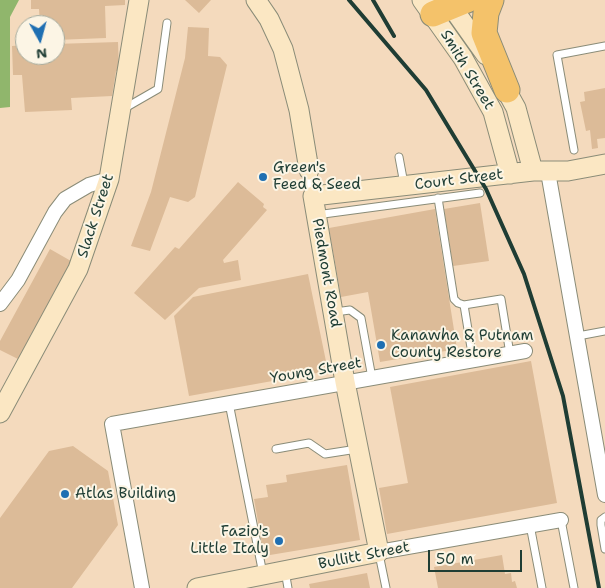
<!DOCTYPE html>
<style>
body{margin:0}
#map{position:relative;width:605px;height:588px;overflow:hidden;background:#f4dabd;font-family:"Shantell Sans",sans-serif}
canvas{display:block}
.north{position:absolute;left:15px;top:15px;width:50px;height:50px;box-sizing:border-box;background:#fcf5e5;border:1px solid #a4ab9e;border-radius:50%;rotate:173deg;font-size:14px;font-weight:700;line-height:20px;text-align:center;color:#1f3d34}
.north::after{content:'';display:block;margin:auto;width:18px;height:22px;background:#1f6fb2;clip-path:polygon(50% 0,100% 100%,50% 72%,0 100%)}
.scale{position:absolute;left:428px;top:550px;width:94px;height:22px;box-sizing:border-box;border:2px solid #1f3d34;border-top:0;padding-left:6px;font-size:15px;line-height:18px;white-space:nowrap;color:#1f3d34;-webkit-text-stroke:4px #fcf5e5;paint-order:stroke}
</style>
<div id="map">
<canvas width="605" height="588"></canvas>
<div class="north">N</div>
<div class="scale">50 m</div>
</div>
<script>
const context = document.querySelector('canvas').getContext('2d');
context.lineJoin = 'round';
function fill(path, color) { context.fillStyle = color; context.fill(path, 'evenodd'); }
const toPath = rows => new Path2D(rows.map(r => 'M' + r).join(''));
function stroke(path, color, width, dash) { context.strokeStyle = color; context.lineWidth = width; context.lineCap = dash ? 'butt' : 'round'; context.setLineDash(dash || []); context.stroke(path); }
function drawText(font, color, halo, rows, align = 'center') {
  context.font = font + ' "Shantell Sans",sans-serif'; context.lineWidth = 4; context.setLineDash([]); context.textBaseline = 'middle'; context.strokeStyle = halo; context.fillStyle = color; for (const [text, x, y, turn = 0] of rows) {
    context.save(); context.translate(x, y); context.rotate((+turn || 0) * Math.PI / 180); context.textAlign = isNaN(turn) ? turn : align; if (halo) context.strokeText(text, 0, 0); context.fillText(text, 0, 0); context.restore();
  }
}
fill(toPath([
 [0,0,19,0,10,17,10,107,0,108]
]), '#90b66c');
fill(toPath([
 [31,0,125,0,125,5,105,6,106,38,55,40,55,25,40,25,39,9,31,9],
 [185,0,211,0,199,13],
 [188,27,209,28,208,56,220,57,227,65,195,197,188,202,170,197,150,251,131,246,151,192,185,58],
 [118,42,119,71,116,71,112,96,71,98,72,110,25,112,22,75,13,75,12,46,25,45,25,55,55,55,55,44],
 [605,88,605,138,597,139,598,148,592,149,590,130,586,131,580,102,585,101,584,92],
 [238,182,264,204,263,207,267,210,223,260,224,263,238,260,241,280,199,288,165,320,134,293,175,247,179,249],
 [480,203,489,261,453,266,444,209],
 [435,209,457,349,380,362,368,292,341,297,329,228],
 [50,249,71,261,18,359,0,350,0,341],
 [308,274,328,371,189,396,174,316,193,297],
 [531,361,557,503,387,534,379,488,408,483,390,387],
 [73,446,108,471,118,525,72,588,0,588,0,518,49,451],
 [347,465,360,540,264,556,254,499,268,497,266,485,287,482,286,475],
 [502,555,505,574,511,573,512,582,515,581,517,588,438,588,434,567],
 [367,573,370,588,310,588,309,584]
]), '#dcbb98');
const lane = toPath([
 [125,108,158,89,167,23],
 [574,150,557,55,605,46],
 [399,157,404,184],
 [438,198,454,299,458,303,464,305],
 [316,215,480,193],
 [335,312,350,310,361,318,372,378],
 [578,336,605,331],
 [473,360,464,305,501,299,510,354],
 [229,403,263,574],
 [276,449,309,443,325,454,357,449],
 [605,517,601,520,601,525,605,549],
 [561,520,574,588],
 [530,525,542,588],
 [379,554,386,588],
 [285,571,288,588]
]);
const street = toPath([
 [309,170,313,196],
 [548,172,605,495],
 [0,304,18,280,55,212,65,199,89,185,109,179],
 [379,552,561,520],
 [142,588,112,424,525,351]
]);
const secondary = toPath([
 [256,0,269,19,283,49,299,110,309,170],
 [422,0,463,58,493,112,510,174],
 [447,0,486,55],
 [500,79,516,108,533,171],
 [0,413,78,269,109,179,139,0],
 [197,588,379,552,345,382,313,196,533,171,568,171,605,164]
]);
const highway = toPath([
 [491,0,486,13,484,33,507,90],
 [433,14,467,0]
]);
stroke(lane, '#8a8c78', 9);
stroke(street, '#8a8c78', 16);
stroke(secondary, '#8a8c78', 21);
stroke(highway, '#8a8c78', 27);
stroke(lane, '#fff', 7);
stroke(street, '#fff', 14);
stroke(secondary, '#fbe7c3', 19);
stroke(highway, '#f4c26a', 25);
stroke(toPath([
 [349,0,426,90,486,189,524,274,563,396,599,588],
 [373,0,394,36]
]), '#1f3d34', 4);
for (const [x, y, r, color] of [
 [263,177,5,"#1f6fb2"],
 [381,345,5,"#1f6fb2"],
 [65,494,5,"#1f6fb2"],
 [279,541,5,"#1f6fb2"]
]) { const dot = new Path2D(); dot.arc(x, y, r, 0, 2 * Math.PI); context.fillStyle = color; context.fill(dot); stroke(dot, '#fcf5e5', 2); }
drawText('15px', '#1f3d34', '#fcf5e5', [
 ["Smith Street",467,70,59],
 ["Court Street",459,180,-7],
 ["Slack Street",96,216,-72],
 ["Piedmont Road",326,273,80],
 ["Young Street",316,371,-10],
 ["Bullitt Street",364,556,-11]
]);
drawText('15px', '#1f3d34', '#fcf5e5', [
 ["Green's",273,168],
 ["Feed & Seed",273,185],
 ["Kanawha & Putnam",391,336],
 ["County Restore",391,353],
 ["Atlas Building",75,494],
 ["Fazio's",269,532,"right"],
 ["Little Italy",269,549,"right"]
], 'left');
</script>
